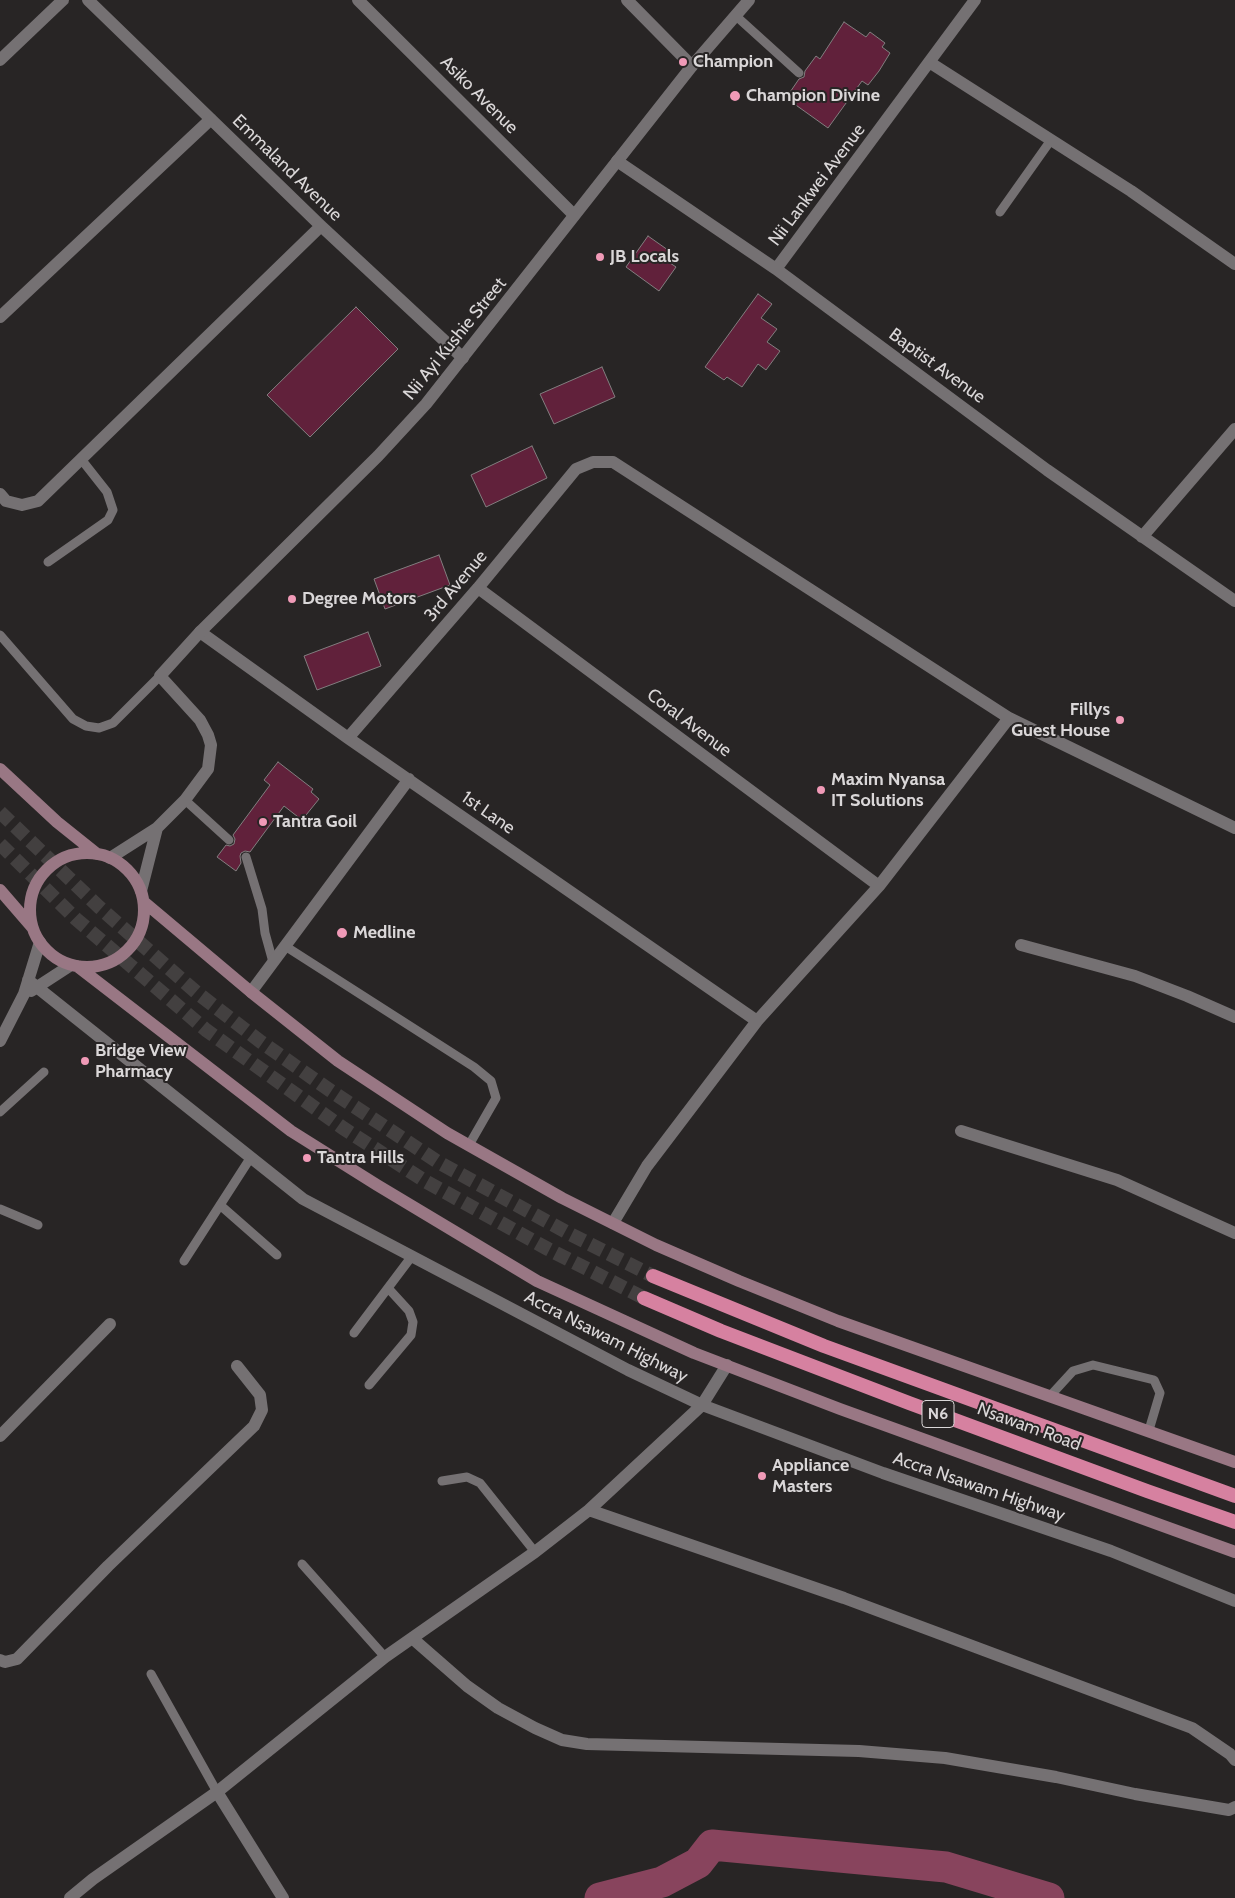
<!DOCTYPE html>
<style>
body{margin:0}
canvas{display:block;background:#282525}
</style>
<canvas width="1235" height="1898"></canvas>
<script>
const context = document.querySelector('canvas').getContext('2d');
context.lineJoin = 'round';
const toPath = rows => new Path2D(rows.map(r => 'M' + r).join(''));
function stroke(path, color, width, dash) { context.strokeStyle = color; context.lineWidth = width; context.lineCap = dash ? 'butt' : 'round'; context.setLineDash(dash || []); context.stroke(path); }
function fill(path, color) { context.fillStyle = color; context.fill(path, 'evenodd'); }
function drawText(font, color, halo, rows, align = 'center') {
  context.font = font + ' Cabin,sans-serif'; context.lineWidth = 4; context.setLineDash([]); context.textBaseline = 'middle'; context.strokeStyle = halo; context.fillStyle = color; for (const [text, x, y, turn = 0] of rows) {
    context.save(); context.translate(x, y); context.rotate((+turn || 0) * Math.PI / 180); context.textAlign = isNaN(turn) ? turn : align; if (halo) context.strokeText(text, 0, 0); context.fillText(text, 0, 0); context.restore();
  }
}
stroke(toPath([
 [600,1898,662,1882,698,1863,712,1845,946,1867,1049,1898]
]), '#88445d', 31);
const building = toPath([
 [844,22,866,37,870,32,885,43,882,47,890,53,879,71,868,85,862,81,828,128,786,98,799,79,804,77,805,71,816,56,820,59,844,22],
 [648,236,675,255,670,263,676,267,659,291,626,267,648,236],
 [758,294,772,304,761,318,777,329,767,342,780,351,766,370,758,364,742,387,727,377,724,380,705,367,758,294],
 [356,307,398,349,310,437,267,395,356,307],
 [602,367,615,397,554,424,540,394,602,367],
 [532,446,547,478,486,507,471,475,532,446],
 [439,555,450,585,385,609,374,579,439,555],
 [368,632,381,666,317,690,304,656,368,632],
 [278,762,313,789,311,792,319,799,302,820,284,806,250,852,245,851,241,853,240,856,241,863,236,871,217,857,226,845,230,846,234,844,235,839,233,835,270,785,264,780,278,762]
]);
fill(building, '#61213b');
stroke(building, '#827e7f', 1);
stroke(toPath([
 [0,812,99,907,196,992,261,1042,331,1091,438,1162,570,1234,653,1276],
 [0,844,76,919,206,1030,343,1128,425,1181,548,1249,644,1298]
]), '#434040', 14, [14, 7]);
stroke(toPath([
 [736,16,799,73],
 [1000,212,1051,140],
 [48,562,108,520,113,510,107,492,81,459],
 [0,635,73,719,86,726,99,728,113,723,160,676],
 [185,800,229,840],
 [246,857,262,909,265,933,273,962],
 [285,946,474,1067,491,1081,496,1098,469,1145],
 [0,1112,44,1072],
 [220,1205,277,1255],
 [0,1209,38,1225],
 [184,1261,251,1157],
 [354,1333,412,1256],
 [369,1385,411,1335,413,1322,409,1311,388,1288],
 [1051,1395,1073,1371,1093,1365,1154,1380,1160,1393,1149,1430],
 [442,1481,467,1477,480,1483,535,1552],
 [302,1564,385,1657],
 [151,1674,217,1792]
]), '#757173', 9);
stroke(toPath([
 [88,0,321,226,463,358],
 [358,0,574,215],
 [627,0,692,66],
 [0,60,63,0],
 [929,62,1131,191,1235,264],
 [617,161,776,269,1047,470,1235,601],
 [776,269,975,0],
 [0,317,211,119],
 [0,494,6,501,22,505,38,501,321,226],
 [1142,537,1235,429],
 [478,588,879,886],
 [200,632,348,738,757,1021],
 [348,738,478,588,576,469,593,462,613,462,1009,718,1235,828],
 [1021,945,1135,976,1187,996,1235,1017],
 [28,980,303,1199,628,1370,702,1405,883,1473,1111,1551,1235,1601],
 [31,991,71,965],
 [251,992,409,779],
 [0,1041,24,994,40,942],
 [961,1131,1117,1180,1235,1233],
 [613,1223,647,1166,757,1021,879,886,1009,718],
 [0,1436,110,1324],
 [589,1510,844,1598,1192,1728,1230,1754,1235,1760],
 [412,1638,467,1686,498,1708,535,1728,562,1740,587,1744,859,1751,945,1758,1056,1777,1135,1794,1229,1810,1235,1807],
 [0,1660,5,1662,17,1659,108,1566,254,1426,262,1410,260,1395,237,1366],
 [217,1792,283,1898],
 [70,1898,93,1879,217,1792,385,1657,535,1552,589,1510,702,1405,727,1365]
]), '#757173', 12);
stroke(toPath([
 [110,858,157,828,185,800,208,769,211,745,208,735,200,720,160,676,200,632,378,456,426,404,692,66,749,0],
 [141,891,157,828]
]), '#757173', 12);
stroke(toPath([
 [0,769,57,822,97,854],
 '30 910a57 57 0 1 1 114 0a57 57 0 1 1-114 0Z',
 [0,890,32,927],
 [144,902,251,992,338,1061,447,1133,562,1198,656,1245,739,1281,838,1321,1235,1462],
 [77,966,291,1131,377,1185,537,1281,694,1353,840,1409,1235,1552]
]), '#997784', 12);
stroke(toPath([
 [653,1276,824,1346,1235,1496],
 [644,1298,721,1331,909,1403,1147,1491,1235,1522]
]), '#d681a0', 14);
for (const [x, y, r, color] of [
 [683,62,5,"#f09ab7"],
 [735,96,6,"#f09ab7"],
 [600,257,5,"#f09ab7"],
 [292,599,5,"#f09ab7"],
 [1120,720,5,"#f09ab7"],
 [821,790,5,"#f09ab7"],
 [263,822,5,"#f09ab7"],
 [342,933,6,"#f09ab7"],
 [85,1061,5,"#f09ab7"],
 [307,1158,5,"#f09ab7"],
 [762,1476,5,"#f09ab7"]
]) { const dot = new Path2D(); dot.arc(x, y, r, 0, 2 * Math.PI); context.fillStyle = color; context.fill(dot); stroke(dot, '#282525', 2); }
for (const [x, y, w] of [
 [938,1414,32]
]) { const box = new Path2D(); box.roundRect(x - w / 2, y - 13.5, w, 27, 4); context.fillStyle = '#282525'; context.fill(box); stroke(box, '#dad7d8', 1); }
drawText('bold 16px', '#dad7d8', null, [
 ["N6",938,1414]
]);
drawText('bold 18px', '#dad7d8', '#282525', [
 ["Champion",693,62],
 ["Champion Divine",746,96],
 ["JB Locals",610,257],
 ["Degree Motors",302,599],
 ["Fillys",1110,710,"right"],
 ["Guest House",1110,731,"right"],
 ["Maxim Nyansa",831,780],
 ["IT Solutions",831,801],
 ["Tantra Goil",273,822],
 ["Medline",353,933],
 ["Bridge View",95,1051],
 ["Pharmacy",95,1072],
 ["Tantra Hills",317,1158],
 ["Appliance",772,1466],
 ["Masters",772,1487]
], 'left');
drawText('18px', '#dad7d8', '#282525', [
 ["Asiko Avenue",479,95,45],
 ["Emmaland Avenue",287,168,44],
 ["Nii Lankwei Avenue",817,185,-53],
 ["Nii Ayi Kushie Street",455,339,-51],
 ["Baptist Avenue",937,366,36],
 ["3rd Avenue",456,586,-50],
 ["Coral Avenue",689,723,37],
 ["1st Lane",488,813,35],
 ["Accra Nsawam Highway",606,1337,27],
 ["Nsawam Road",1029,1427,20],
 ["Accra Nsawam Highway",979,1487,19]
]);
</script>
